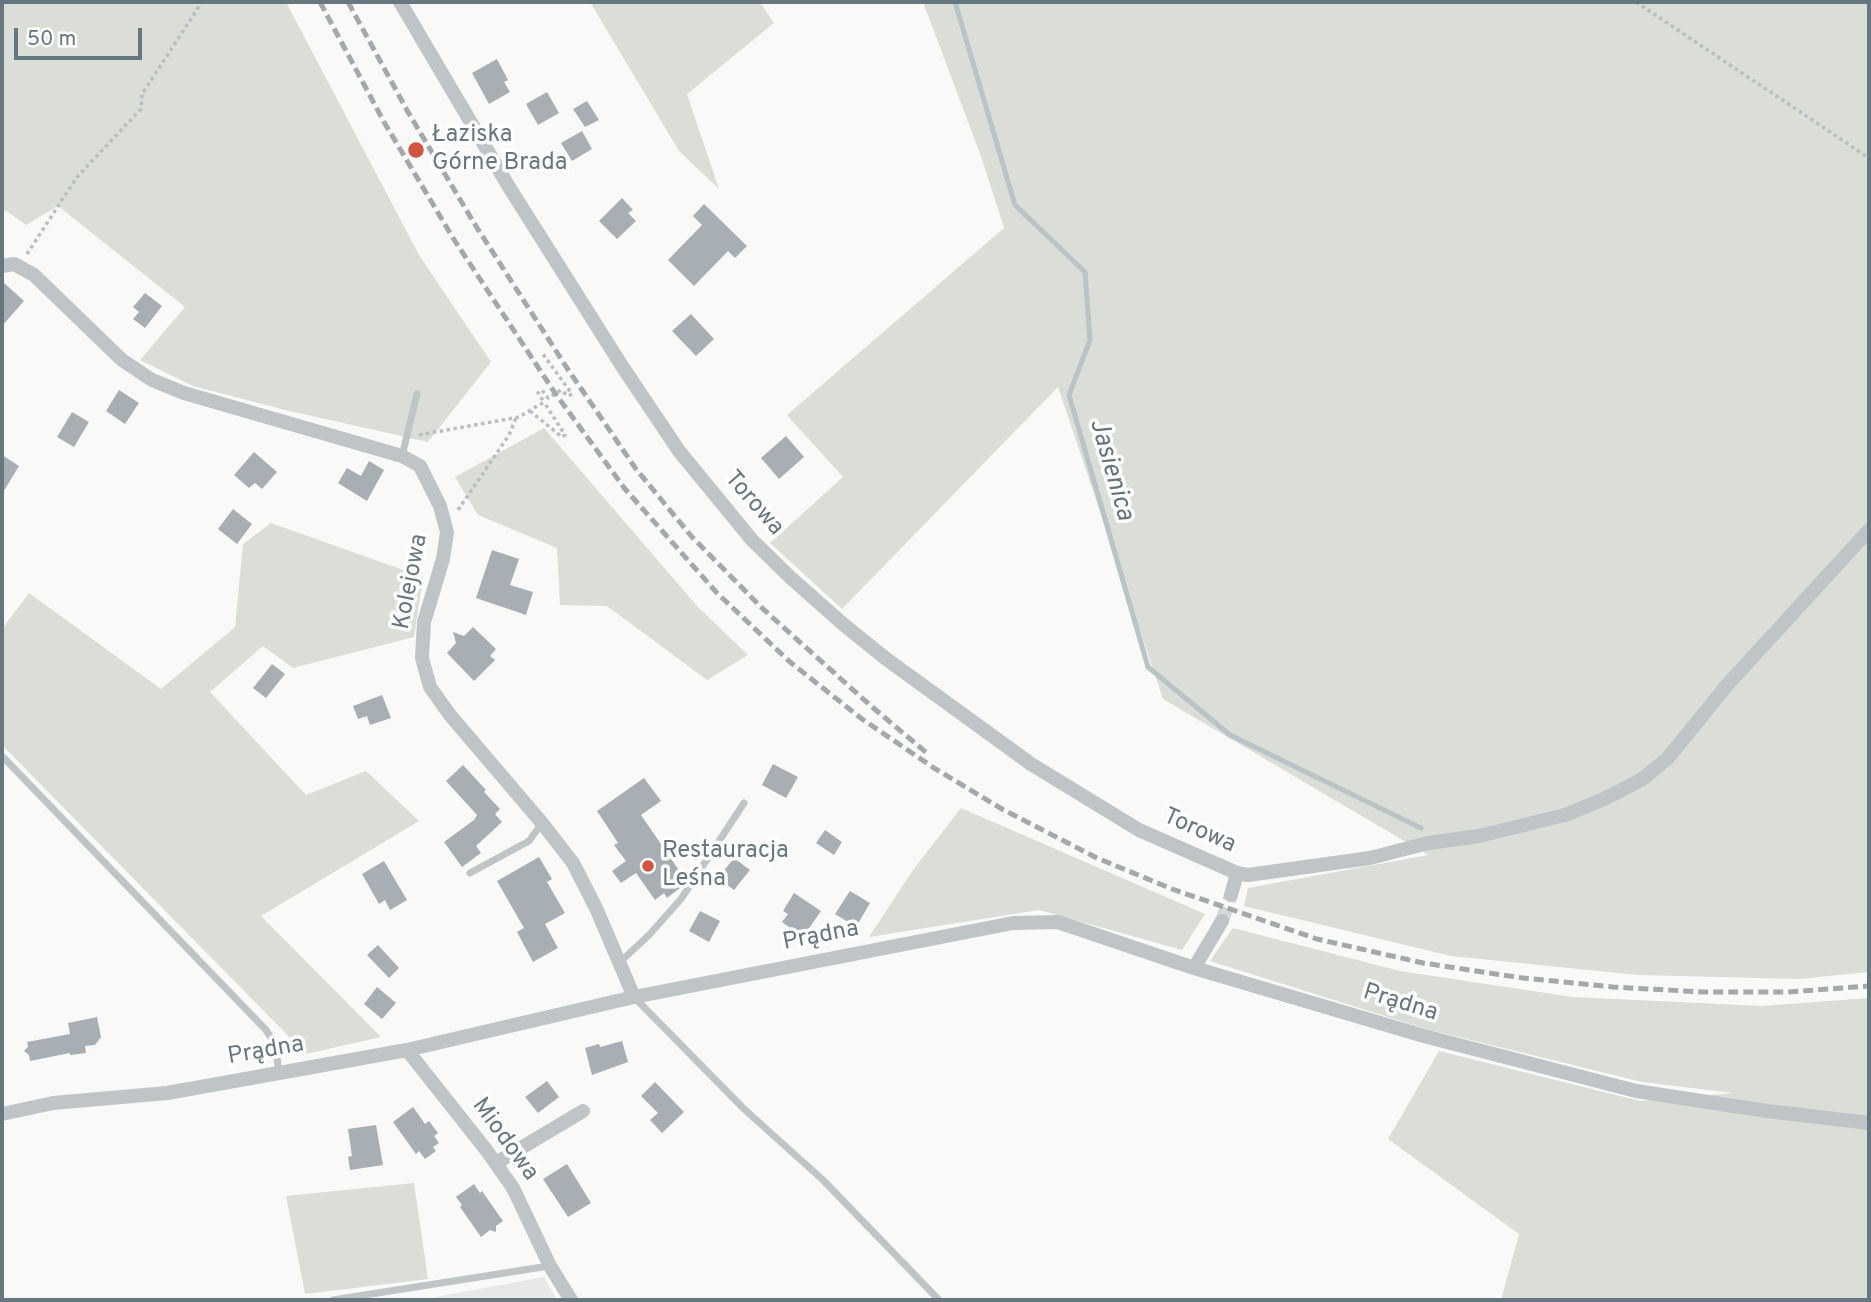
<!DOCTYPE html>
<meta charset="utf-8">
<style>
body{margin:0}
#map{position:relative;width:1871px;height:1302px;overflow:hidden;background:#f9f9f8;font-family:Overpass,sans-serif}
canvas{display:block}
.frame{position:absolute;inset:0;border:4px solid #67777f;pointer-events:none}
.scale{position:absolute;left:14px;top:28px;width:128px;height:32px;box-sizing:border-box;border:4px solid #67777f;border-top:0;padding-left:9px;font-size:21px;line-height:24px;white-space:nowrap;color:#67777f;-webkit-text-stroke:5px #fff;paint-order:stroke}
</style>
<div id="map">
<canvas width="1871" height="1302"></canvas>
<div class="frame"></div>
<div class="scale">50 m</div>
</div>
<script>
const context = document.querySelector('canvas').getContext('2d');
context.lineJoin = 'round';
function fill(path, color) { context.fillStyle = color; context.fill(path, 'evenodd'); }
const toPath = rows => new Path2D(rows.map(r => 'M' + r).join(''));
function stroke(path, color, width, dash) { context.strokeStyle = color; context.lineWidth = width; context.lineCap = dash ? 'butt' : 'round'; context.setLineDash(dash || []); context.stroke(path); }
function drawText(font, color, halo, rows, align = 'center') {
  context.font = font + ' Overpass,sans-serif'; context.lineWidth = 7; context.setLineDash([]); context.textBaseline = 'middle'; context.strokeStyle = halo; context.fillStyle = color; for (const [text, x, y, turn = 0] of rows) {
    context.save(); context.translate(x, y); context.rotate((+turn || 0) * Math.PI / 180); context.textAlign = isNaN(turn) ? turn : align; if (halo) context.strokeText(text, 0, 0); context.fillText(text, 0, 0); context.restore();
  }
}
fill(toPath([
 [544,1277,557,1300,436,1300,435,1297]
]), '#e7e9e8');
fill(toPath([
 [2,2,286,2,419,255,491,362,428,442,285,410,193,386,140,360,185,307,58,206,26,225,2,208],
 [590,2,760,2,774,23,687,94,719,189,679,151],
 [923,2,1869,2,1869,972,1799,979,1638,975,1451,956,1244,906,1248,888,1428,855,1163,699,1058,387,842,609,770,543,843,477,787,415,1004,228,982,159],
 [544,428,697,606,748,655,707,680,607,606,560,605,557,548,478,515,455,477],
 [271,523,423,577,414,637,293,668,263,646,210,692,306,795,366,771,419,821,261,916,381,1037,306,1054,2,745,2,629,29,593,161,689,235,627,243,544],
 [961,808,1205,914,1182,950,1039,910,869,937,913,870],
 [1233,928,1400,971,1573,997,1762,1006,1869,998,1869,1300,1501,1300,1519,1234,1388,1139,1439,1051,1640,1101,1733,1093,1642,1082,1426,1029,1210,961],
 [414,1183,428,1279,305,1294,286,1196]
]), '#daded7');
stroke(toPath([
 [955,2,1015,205,1085,272,1090,340,1069,395,1148,667,1230,735,1421,828]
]), '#b8c4c7', 5);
fill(toPath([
 [497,59,508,80,504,82,510,92,489,104,472,73],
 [547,92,559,113,538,125,526,104],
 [587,101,599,120,585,127,573,109],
 [582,131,592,149,572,161,561,143],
 [622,198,633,210,628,213,636,221,617,239,599,221],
 [704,204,747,246,735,258,728,251,694,286,668,260,702,225,693,216],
 [2,281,24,301,2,326],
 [145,293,162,306,145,328,133,319,139,312,133,307],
 [691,314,714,339,696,356,672,331],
 [119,390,139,403,125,424,106,411],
 [72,412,89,422,74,447,57,437],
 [786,436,804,457,779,479,761,458],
 [254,452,277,472,262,489,255,483,249,488,234,475],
 [2,455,19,466,2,494],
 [369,461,384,470,367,501,338,483,347,468,361,476],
 [233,509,252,524,237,544,218,529],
 [492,550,519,559,510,585,533,592,526,615,476,598],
 [473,627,496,649,490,656,495,660,474,681,447,653,456,643,453,632,464,636],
 [272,664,285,674,266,698,253,688],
 [382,695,391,718,370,725,367,716,358,719,353,706],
 [773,764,798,777,786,798,762,785],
 [463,765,486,790,484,792,500,809,495,814,502,822,476,846,481,853,462,867,444,842,474,820,477,815,446,781],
 [644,778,661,801,641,815,685,879,677,885,680,888,667,898,664,893,655,900,636,873,621,883,612,871,626,861,614,845,618,843,597,811],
 [825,830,842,842,834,855,816,843],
 [539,857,552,879,547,882,565,913,545,924,558,948,533,962,517,932,524,928,497,881],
 [734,858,750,870,734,890,718,878],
 [384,861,407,900,390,910,385,900,379,904,362,874],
 [850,891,870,903,856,927,835,914],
 [794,893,821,911,803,937,782,922,788,914,783,911],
 [700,911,720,921,709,942,689,931],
 [378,945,399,968,389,978,367,955],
 [377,987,396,1003,382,1019,364,1004],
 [97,1017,101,1037,95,1045,85,1046,86,1053,70,1055,70,1053,30,1061,29,1055,24,1051,28,1047,27,1042,70,1034,68,1023],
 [622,1041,628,1062,592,1075,585,1048,599,1044,600,1047],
 [547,1081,559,1097,538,1113,525,1097],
 [655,1082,684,1112,662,1133,650,1120,658,1113,641,1096],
 [413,1107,425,1124,429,1121,438,1133,434,1136,439,1143,433,1147,436,1151,425,1159,419,1151,416,1154,393,1122],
 [376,1125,383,1165,350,1170,348,1157,352,1156,348,1129],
 [567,1164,591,1203,568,1217,543,1179],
 [474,1184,480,1193,482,1191,503,1221,496,1226,496,1232,490,1230,481,1237,460,1207,462,1205,456,1197]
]), '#a7afb4');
stroke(toPath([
 [1222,921,1231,895]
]), '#d4d8da', 14, [14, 7]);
stroke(toPath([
 [1636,2,1869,158],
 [27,254,77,177,141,109,142,94,202,2],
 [530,411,562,437,565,435,544,402],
 [419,435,519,417,544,402,538,393,542,390,548,398,561,390,568,396,572,394,543,354],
 [458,510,509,435,516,418]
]), '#babec0', 3.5, [3.5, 3.5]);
stroke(toPath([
 [402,456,417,394],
 [2,756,266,1030,275,1044,279,1073],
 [470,873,529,841,542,823],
 [619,963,649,935,681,899,744,803],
 [634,997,743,1108,823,1180,939,1300],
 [333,1300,549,1266]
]), '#bfc4c7', 7);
stroke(toPath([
 [400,2,509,187,622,366,679,451,752,540,791,578,843,624,885,658,1031,764,1139,830,1237,873,1248,875,1370,858,1428,843,1479,836,1565,815,1604,799,1641,780,1667,759,1728,684,1869,530],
 [2,266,14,264,34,275,122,360,152,380,184,393,402,456,420,466,440,506,447,532,443,559,424,622,422,658,430,687,450,715,542,823,573,863,596,908,634,997],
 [1231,895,1237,873],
 [1194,968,1222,921],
 [407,1050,487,1151,513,1188,550,1266,571,1300],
 [2,1114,53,1103,167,1093,279,1073,407,1050,634,997,1013,923,1058,922,1194,968,1424,1036,1636,1091,1767,1111,1869,1123],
 [496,1163,583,1111]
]), '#bfc4c7', 14);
stroke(toPath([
 [320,2,384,122,453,238,555,393,625,489,717,593,790,662,862,719,934,768,1002,809,1097,858,1172,889,1317,939,1423,963,1523,978,1613,987,1703,992,1788,992,1869,986],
 [348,2,408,112,474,223,567,368,636,469,692,537,762,608,871,706,928,754]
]), '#a2a9ad', 5, [10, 5]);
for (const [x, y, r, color] of [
 [416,150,9,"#d15440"],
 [648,866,7,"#d15440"]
]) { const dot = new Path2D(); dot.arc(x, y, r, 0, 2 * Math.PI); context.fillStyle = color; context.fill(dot); stroke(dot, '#fff', 2.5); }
drawText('24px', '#67777f', '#fff', [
 ["Łaziska",432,136],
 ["Górne Brada",432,164],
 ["Restauracja",662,852],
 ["Leśna",662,880]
], 'left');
drawText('24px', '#67777f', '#fff', [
 ["Torowa",753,504,49],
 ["Kolejowa",412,582,-79],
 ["Torowa",1199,832,24],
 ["Prądna",821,937,-11],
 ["Prądna",1400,1004,17],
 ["Prądna",266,1052,-10],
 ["Miodowa",504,1140,54]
]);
drawText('italic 26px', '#627579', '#fff', [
 ["Jasienica",1110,470,74]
]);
</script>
